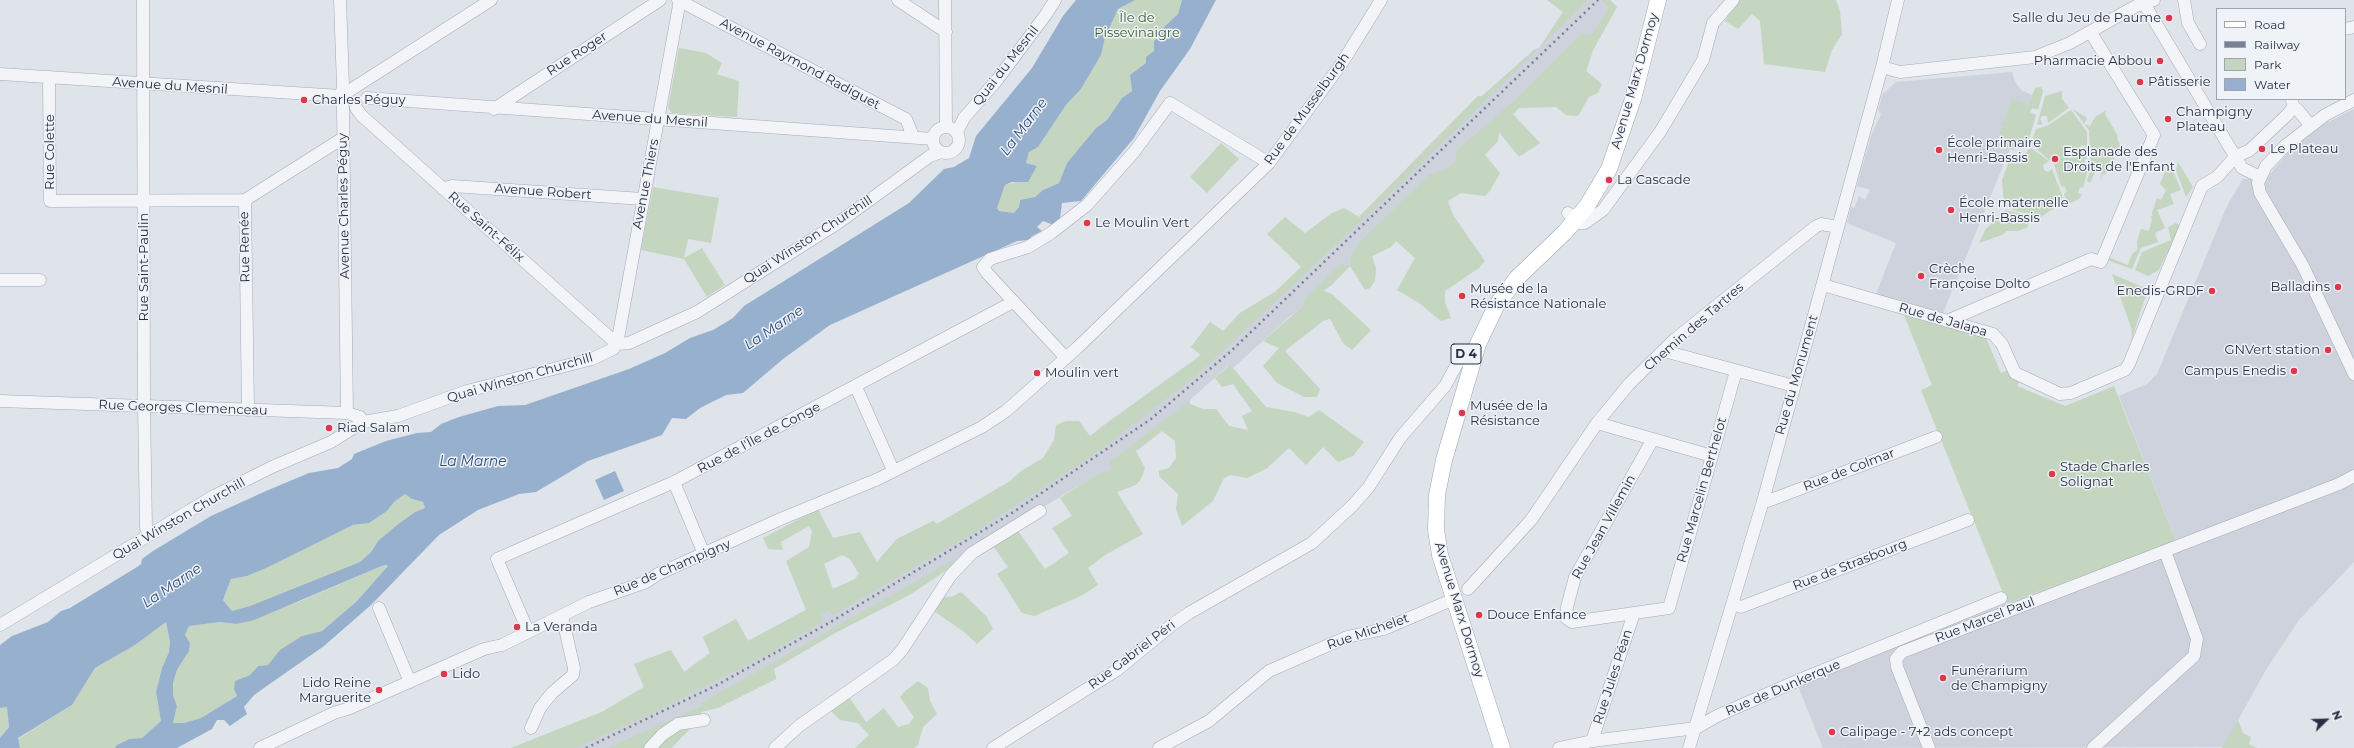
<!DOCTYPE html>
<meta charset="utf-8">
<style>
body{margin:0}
#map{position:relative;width:2354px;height:748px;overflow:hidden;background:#dfe3ea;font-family:Montserrat,sans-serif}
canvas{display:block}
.legend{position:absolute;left:2216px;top:8px;width:130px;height:92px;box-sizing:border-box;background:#eff2f7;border:1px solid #9fa4af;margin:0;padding:5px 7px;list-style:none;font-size:12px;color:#263043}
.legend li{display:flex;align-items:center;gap:8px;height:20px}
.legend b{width:20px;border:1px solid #9fa4af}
.north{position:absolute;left:2306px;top:700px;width:40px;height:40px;-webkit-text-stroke:3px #eff2f7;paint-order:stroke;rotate:67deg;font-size:11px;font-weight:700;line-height:16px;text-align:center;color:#263043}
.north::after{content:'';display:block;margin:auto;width:14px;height:18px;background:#263043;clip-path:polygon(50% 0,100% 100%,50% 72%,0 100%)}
</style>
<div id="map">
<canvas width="2354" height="748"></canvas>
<ul class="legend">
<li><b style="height:5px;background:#fff"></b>Road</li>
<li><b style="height:5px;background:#778295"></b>Railway</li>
<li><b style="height:11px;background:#c4d5c0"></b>Park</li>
<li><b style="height:11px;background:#97b0ce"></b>Water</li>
</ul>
<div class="north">N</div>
</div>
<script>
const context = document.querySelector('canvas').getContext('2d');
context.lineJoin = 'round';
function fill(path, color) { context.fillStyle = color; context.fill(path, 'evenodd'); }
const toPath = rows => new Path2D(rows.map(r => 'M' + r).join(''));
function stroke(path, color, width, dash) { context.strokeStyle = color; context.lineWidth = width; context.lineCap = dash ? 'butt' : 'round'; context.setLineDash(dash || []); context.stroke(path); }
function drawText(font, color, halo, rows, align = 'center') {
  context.font = font + ' Montserrat,sans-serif'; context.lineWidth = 3; context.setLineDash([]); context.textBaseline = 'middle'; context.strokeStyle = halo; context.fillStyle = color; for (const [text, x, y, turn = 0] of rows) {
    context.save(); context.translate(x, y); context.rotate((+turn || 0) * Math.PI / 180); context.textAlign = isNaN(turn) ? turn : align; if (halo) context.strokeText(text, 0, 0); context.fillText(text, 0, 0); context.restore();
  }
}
fill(toPath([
 [1574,0,1610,0,1617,7,1593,50,1586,71,1541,80,1499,132,1498,141,1422,206,1391,247,1350,266,1332,285,1290,316,1233,368,1228,366,1190,400,1190,404,1185,413,1112,470,1097,475,959,557,945,571,911,594,835,633,774,669,776,679,701,711,701,715,672,748,511,748,602,712,644,687,634,664,671,650,684,672,710,653,703,637,736,619,748,641,813,606,833,589,855,579,859,573,873,566,897,539,933,521,937,524,1074,450,1101,427,1201,355,1191,347,1210,322,1223,331,1240,313,1275,292,1328,241,1347,229,1478,96,1482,96,1534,50,1539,48],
 [2012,72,2015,82,2021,90,2032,95,1943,313,1876,294,1896,243,1847,223,1851,207,1854,208,1859,196,1865,200,1870,190,1857,186,1871,136,1881,114,1878,110,1883,94,1896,82],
 [2354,109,2354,562,2299,620,2267,668,2223,747,1823,748,1798,686,2007,603,2176,542,2119,396,2147,384,2157,374,2227,206,2243,179,2267,178,2289,151,2322,125]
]), '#cdd2dc');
fill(toPath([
 [1135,0,1182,0,1178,14,1162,29,1161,35,1154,41,1154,51,1146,63,1130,75,1132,91,1122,98,1107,120,1096,128,1067,163,1059,183,1043,190,1035,197,1020,200,1019,207,1014,213,999,211,997,207,1005,185,1030,178,1037,166,1026,163,1029,152,1038,147,1066,105,1081,89,1101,55,1105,38,1118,9],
 [1547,0,1588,0,1395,189,1197,375,1103,448,975,532,833,615,829,610,820,616,823,622,768,654,661,709,575,748,511,748,602,712,644,687,634,664,671,650,684,672,710,653,703,637,736,619,748,641,806,610,786,561,809,547,812,531,809,526,781,542,783,550,768,549,763,538,818,509,833,538,860,532,877,562,897,539,933,521,937,524,1010,481,1021,471,1043,458,1054,440,1056,425,1066,421,1079,421,1090,436,1201,355,1191,347,1210,322,1223,331,1240,313,1275,292,1301,267,1267,234,1285,217,1305,233,1332,213,1344,208,1359,217,1478,96,1482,96,1534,50,1539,48,1563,12],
 [842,555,850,559,859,574,855,579,833,589,824,564],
 [1602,0,1610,0,1617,7,1593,50,1586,71,1602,84,1598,93,1589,97,1578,116,1566,115,1556,107,1519,108,1513,114,1540,143,1519,157,1499,132,1498,141,1485,155,1500,173,1490,191,1485,196,1461,193,1448,201,1453,215,1485,261,1479,268,1445,291,1445,302,1451,318,1441,321,1419,303,1397,290,1415,258,1396,241,1391,247,1372,256,1376,268,1375,281,1370,288,1365,290,1350,266,1324,291,1332,294,1371,330,1352,350,1343,343,1330,319,1323,321,1285,351,1320,389,1317,397,1304,397,1277,383,1263,366,1279,348,1263,341,1304,305,1303,302,1307,296,1342,264,1350,266,1352,253,1358,244,1429,175,1447,169,1455,162,1457,150,1513,102,1581,34,1592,35,1609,8],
 [1736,0,1836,0,1840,11,1842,34,1832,50,1825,72,1764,64,1760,21,1752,14,1738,29,1725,21],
 [679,48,706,53,722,63,717,74,739,81,737,117,672,113,668,108],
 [2041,87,2043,91,2038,110,2032,108,2030,112,2036,115,2029,139,2014,150,2008,148,2000,132,2003,127,2016,131,2002,125,2012,99,2027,104,2023,117,2035,88],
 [2062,91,2062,99,2069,108,2048,123,2047,116,2042,116,2040,119,2043,124,2037,125,2045,96],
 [2073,109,2087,118,2084,124,2090,126,2095,117,2106,110,2105,114,2118,136,2117,138,2121,147,2119,153,2116,153,2112,165,2109,165,2105,175,2103,174,2100,181,2102,169,2098,166,2090,183,2087,181,2091,167,2089,130],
 [2071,110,2087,132,2087,147,2082,145,2079,148,2081,153,2087,155,2087,158,2084,160,2088,170,2083,188,2080,187,2078,193,2082,195,2079,199,2068,204,2064,194,2067,192,2065,187,2061,186,2054,164,2033,146,2032,141,2036,129,2047,126],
 [1221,143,1239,159,1207,193,1190,177],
 [2031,148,2049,161,2043,165,2044,170,2048,172,2052,169,2063,198,2057,202,2057,206,2041,217,2013,210,2013,204,2007,202,2005,205,2004,202,2002,180,2010,158,2021,157],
 [2178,162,2193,187,2186,197,2176,170],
 [2168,170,2173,171,2181,190,2170,194,2174,204,2157,210,2165,228,2155,233,2158,242,2141,248,2132,269,2107,260,2108,257,2128,265,2132,254,2137,250,2137,241,2141,229,2149,231,2152,219,2150,217,2153,216,2152,213,2157,198,2161,200,2166,190,2160,184,2165,171],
 [653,187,719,198,711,243,688,239,684,258,702,248,725,285,707,297,684,259,641,250],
 [2005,210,2027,215,2028,227,2018,231,2007,231,2002,235,1979,243,1985,230],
 [2176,223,2180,226,2169,254,2167,253,2159,270,2148,276,2135,270,2142,252,2171,240,2168,227],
 [2112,274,2143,287,2146,295,2131,341,2132,330],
 [1904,315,1986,338,2001,373,2008,370,2020,381,2017,386,2065,406,2114,386,2176,542,2007,603,1921,390,1932,385],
 [1229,366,1233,368,1266,407,1294,412,1309,417,1319,410,1364,442,1353,456,1338,462,1323,447,1306,465,1289,448,1266,469,1247,478,1230,475,1224,478,1213,501,1182,526,1176,509,1178,494,1159,476,1159,471,1169,468,1176,458,1175,441,1162,431,1136,451,1145,468,1141,479,1136,485,1117,492,1143,534,1105,555,1088,568,1098,585,1081,596,1034,616,1022,613,997,574,1008,567,988,539,1013,524,1045,569,1069,553,1052,528,1072,516,1060,498,1098,474,1112,470,1110,462,1190,401,1190,404,1203,409,1216,409,1229,426,1248,430,1242,416,1252,411,1233,384,1222,387,1215,378],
 [405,494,412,499,423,502,425,508,415,512,378,541,371,552,360,562,250,606,232,611,223,600,231,579,247,576,353,525,369,523,387,511,394,502],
 [959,557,945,571,911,594,835,633,774,669,776,679,718,708,701,712,700,718,647,748,608,748,700,707,700,704],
 [384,565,388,566,356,602,322,631,302,636,281,650,268,665,258,666,250,675,235,681,237,696,201,718,184,723,173,723,177,706,173,695,173,683,177,670,189,651,190,643,185,635,189,626,220,622,236,624,301,601],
 [961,592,986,616,993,629,977,644,963,631,932,610,943,597,951,597],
 [166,622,170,642,169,652,162,668,156,692,161,721,152,730,142,738,129,739,117,745,115,748,20,748,18,739,72,705,95,668,135,645],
 [918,681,928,688,930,701,937,714,923,727,918,745,914,748,855,748,869,735,858,723,840,720,831,711,849,697,866,722,884,708,898,727,909,724,914,717,900,697,904,692],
 [7,707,9,727,0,738,0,708],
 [2238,720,2243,733,2251,737,2249,744,2257,748,2222,748],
 [697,722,671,748,653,748,660,738]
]), '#c4d5c0');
fill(toPath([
 [1076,0,1135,0,1118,9,1105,38,1101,55,1081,89,1066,105,1038,147,1029,152,1026,163,1037,166,1028,182,1012,182,1005,185,997,208,999,211,1014,213,1019,207,1020,200,1035,197,1043,190,1059,183,1067,163,1096,128,1107,120,1122,98,1132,91,1130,75,1146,63,1146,57,1154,51,1154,41,1161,35,1162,29,1178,14,1182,0,1216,0,1190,49,1160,91,1134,138,1081,201,1062,203,1060,218,1054,225,1043,221,1037,227,1042,231,1032,236,1029,240,1017,241,979,258,830,325,783,359,743,393,726,395,700,408,686,419,672,418,662,435,588,461,536,492,519,494,478,510,439,535,371,605,324,646,254,695,244,707,247,714,230,726,224,720,217,720,212,729,177,748,115,748,117,745,129,739,142,738,161,721,156,692,162,668,169,652,170,642,166,622,135,645,95,668,72,705,18,738,20,748,0,748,0,738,9,727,7,707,0,708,0,645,12,636,48,622,61,611,70,608,137,567,141,564,142,559,153,551,211,516,266,491,309,473,338,468,352,459,354,454,386,441,417,433,431,432,441,424,459,417,498,406,525,405,629,369,665,353,690,338,713,330,733,318,744,306,909,203,944,169,954,167,969,158,976,136,1032,68,1063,16],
 [405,494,412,499,423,502,425,508,415,512,396,526,378,541,371,552,360,562,250,606,232,611,223,600,231,579,247,576,266,568,353,525,369,523,387,511,394,502],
 [384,565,388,566,356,602,322,631,302,636,280,650,268,665,258,666,250,675,235,681,234,689,237,696,201,718,184,723,173,723,177,706,173,695,173,683,177,670,189,651,190,643,185,635,189,626,220,622,236,624,254,620],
 [615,471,624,491,604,500,595,480]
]), '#97b0ce');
const minor = toPath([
 [143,0,144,406,146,528,149,534],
 [340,0,343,86,341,96,343,109,347,413],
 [678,0,902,117,906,119,913,136],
 [898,0,946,32],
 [945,0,946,126],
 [2142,0,2242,168,2260,177],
 [2184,0,2188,23,2200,44],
 [2345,29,2354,27],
 [1882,67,1900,72,2035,57,2070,43,2136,6,2154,0],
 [0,74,341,96,491,0],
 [49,77,50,201,245,200],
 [367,98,933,139],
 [2354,100,2325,115,2285,146,2266,166,2258,183,2260,193,2303,266,2354,374],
 [2293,107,2298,110,2310,125],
 [356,108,361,115,617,344],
 [494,109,660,0],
 '933 140a13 13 0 1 1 26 0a13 13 0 1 1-26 0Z',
 [957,132,964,118,997,80,1047,13,1055,0],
 [443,189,452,186,643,199],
 [1568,213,1579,223,1585,223,1603,210,1660,132,1703,60,1713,23,1733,0],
 [0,280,40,280],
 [1823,285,1993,334,2002,344,2015,373,2060,394,2071,393,2125,370,2129,364,2202,186,2217,177,2235,157,2250,150,2288,114,2293,107,2292,99],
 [1947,321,2091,259,2101,262,2154,135,2091,33],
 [617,344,629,343,697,312,838,223,930,156,941,152],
 [1664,351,1794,386],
 [1066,358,987,273,983,267,990,259,1028,247,1051,233,1087,205,1134,152,1170,103,1269,163],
 [856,387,893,470],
 [0,401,347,413,360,417,363,422],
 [248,410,245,200,343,138],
 [1597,423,1712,456],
 [1653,439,1575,577,1567,607,1566,618,1572,622,1669,608,1736,371],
 [674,482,704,554],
 [1763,501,1768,501,1936,437],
 [1468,589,1531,520,1597,423,1629,384,1674,340,1815,227,1821,224,1838,227],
 [1733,604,1741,607,1968,520],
 [379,608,410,682],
 [0,625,214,496,272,467,331,442,363,422,398,416,467,391,592,359,613,349,617,344,680,0],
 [528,631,497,559,674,482,1013,302],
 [531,728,540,708,552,693,573,675,574,668,562,616],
 [1592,741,1634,613],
 [260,748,334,713,350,708,484,649,502,645,589,602,646,582,658,574,783,518,878,479,982,427,1006,411,1077,348,1269,163,1342,63,1381,0],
 [650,748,662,735,678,724,704,720],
 [775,748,799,726,893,660,902,650,951,575,972,553,1040,511],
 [993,748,1117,670,1173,624,1189,613,1312,543,1352,506,1368,488,1400,438,1445,386,1458,362,1465,358,1473,360],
 [1159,748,1209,721,1269,671,1347,637,1384,629,1454,599],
 [1559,748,1592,741,1696,728,1717,716,1799,680,2001,598],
 [1689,748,1763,501,1882,67,1898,0],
 [1929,748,1897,667,1896,659,1902,652,2339,484,2354,476],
 [2093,748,2194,656,2197,639,2165,551]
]);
const major = toPath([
 [1502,748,1440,555,1436,530,1437,495,1444,460,1478,344,1496,306,1517,278,1565,232,1587,206,1609,169,1633,99,1658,0]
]);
stroke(minor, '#a4aab5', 13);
stroke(major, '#9da7b7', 17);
stroke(minor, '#f3f4f8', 12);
stroke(major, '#fff', 16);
stroke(toPath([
 [586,748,717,685,829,623,1012,513,1151,419,1230,352,1598,0]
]), '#778295', 2.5, [2, 4]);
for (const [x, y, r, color] of [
 [2169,18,4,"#dd374b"],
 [2160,61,4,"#dd374b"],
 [2140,82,4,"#dd374b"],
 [304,100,4,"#dd374b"],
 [2168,119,4,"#dd374b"],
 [2262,149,4,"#dd374b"],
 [1939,150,4,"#dd374b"],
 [2055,159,4,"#dd374b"],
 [1609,180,4,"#dd374b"],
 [1951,210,4,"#dd374b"],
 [1087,223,4,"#dd374b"],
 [1921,276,4,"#dd374b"],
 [2338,287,4,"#dd374b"],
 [2212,291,4,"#dd374b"],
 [1462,296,4,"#dd374b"],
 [2328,350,4,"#dd374b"],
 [2294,371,4,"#dd374b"],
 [1037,373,4,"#dd374b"],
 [1462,413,4,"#dd374b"],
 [329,428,4,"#dd374b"],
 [2052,474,4,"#dd374b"],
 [1479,615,4,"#dd374b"],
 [517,627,4,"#dd374b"],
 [444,674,4,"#dd374b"],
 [1943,678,4,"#dd374b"],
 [379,690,4,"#dd374b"],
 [1832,732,4,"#dd374b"]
]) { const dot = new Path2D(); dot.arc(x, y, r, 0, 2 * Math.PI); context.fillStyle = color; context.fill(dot); stroke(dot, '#eff2f7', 1.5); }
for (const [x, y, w] of [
 [1466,354,30]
]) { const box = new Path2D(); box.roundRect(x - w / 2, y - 10, w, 20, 3); context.fillStyle = '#eff2f7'; context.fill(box); stroke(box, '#263043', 1); }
drawText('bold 12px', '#263043', null, [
 ["D 4",1466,354]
]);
drawText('13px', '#396132', '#eff2f7', [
 ["Île de",1137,18],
 ["Pissevinaigre",1137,33]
]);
drawText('13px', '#263043', '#eff2f7', [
 ["Salle du Jeu de Paume",2161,18,"right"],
 ["Pharmacie Abbou",2152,61,"right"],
 ["Pâtisserie",2148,82],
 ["Charles Péguy",312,100],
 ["Champigny",2176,112],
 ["Plateau",2176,127],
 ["École primaire",1947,143],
 ["Henri-Bassis",1947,158],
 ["Le Plateau",2270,149],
 ["Esplanade des",2063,152],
 ["Droits de l'Enfant",2063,167],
 ["La Cascade",1617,180],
 ["École maternelle",1959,203],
 ["Henri-Bassis",1959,218],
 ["Le Moulin Vert",1095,223],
 ["Crèche",1929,269],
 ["Françoise Dolto",1929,284],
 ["Balladins",2330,287,"right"],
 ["Musée de la",1470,289],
 ["Résistance Nationale",1470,304],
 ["Enedis-GRDF",2204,291,"right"],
 ["GNVert station",2320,350,"right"],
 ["Campus Enedis",2286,371,"right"],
 ["Moulin vert",1045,373],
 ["Musée de la",1470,406],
 ["Résistance",1470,421],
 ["Riad Salam",337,428],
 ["Stade Charles",2060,467],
 ["Solignat",2060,482],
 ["Douce Enfance",1487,615],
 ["La Veranda",525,627],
 ["Funérarium",1951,671],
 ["de Champigny",1951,686],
 ["Lido",452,674],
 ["Lido Reine",371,683,"right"],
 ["Marguerite",371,698,"right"],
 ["Calipage - 7+2 ads concept",1840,732]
], 'left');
drawText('13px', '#263043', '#eff2f7', [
 ["Rue Roger",577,54,-33],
 ["Avenue Raymond Radiguet",800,64,28],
 ["Quai du Mesnil",1006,66,-52],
 ["Avenue Marx Dormoy",1635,81,-74],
 ["Avenue du Mesnil",170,86,4],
 ["Rue de Musselburgh",1307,109,-54],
 ["Avenue du Mesnil",650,119,4],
 ["Rue Colette",50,152,-90],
 ["Avenue Thiers",646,184,-79],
 ["Avenue Robert",543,192,4],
 ["Avenue Charles Péguy",344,206,-91],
 ["Rue Saint-Félix",486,227,42],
 ["Quai Winston Churchill",808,240,-33],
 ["Rue Renée",245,247,-91],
 ["Rue Saint-Paulin",144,267,-90],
 ["Rue de Jalapa",1943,320,16],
 ["Chemin des Tartres",1694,327,-41],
 ["Rue du Monument",1797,375,-74],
 ["Quai Winston Churchill",520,378,-16],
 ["Rue Georges Clemenceau",183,408,2],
 ["Rue de l'Île de Conge",759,438,-28],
 ["Rue de Colmar",1849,470,-21],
 ["Rue Marcelin Berthelot",1702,490,-74],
 ["Quai Winston Churchill",179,519,-30],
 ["Rue Jean Villemin",1604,527,-61],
 ["Rue de Strasbourg",1850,565,-21],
 ["Rue de Champigny",672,568,-23],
 ["Avenue Marx Dormoy",1459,610,73],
 ["Rue Marcel Paul",1985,620,-21],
 ["Rue Michelet",1368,632,-19],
 ["Rue Gabriel Péri",1132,655,-37],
 ["Rue Jules Péan",1613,677,-72],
 ["Rue de Dunkerque",1783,688,-23]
]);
drawText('italic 14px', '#2c4d7c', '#eff2f7', [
 ["La Marne",1024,127,-53],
 ["La Marne",774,328,-34],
 ["La Marne",473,462],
 ["La Marne",172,586,-34]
]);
</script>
